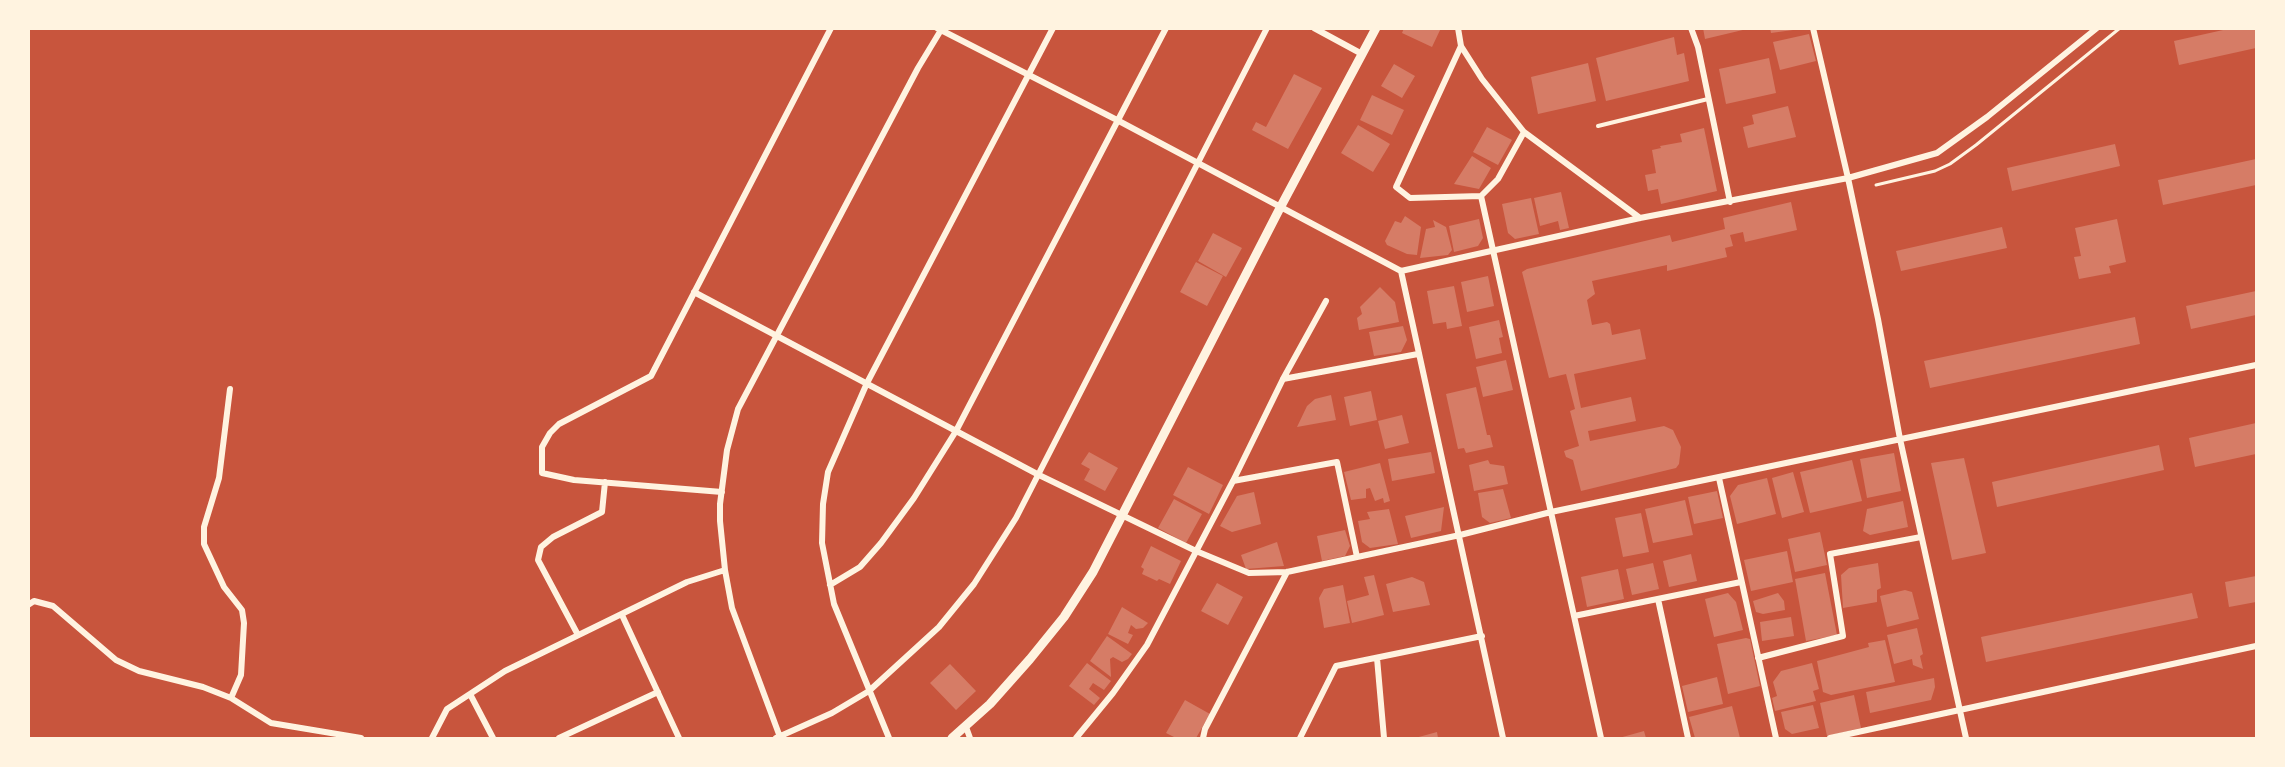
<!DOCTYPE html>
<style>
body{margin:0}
#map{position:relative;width:2285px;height:767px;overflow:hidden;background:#c8553d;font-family:Literata,serif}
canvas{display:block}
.frame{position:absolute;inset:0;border:30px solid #fff3e0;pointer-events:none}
</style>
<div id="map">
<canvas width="2285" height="767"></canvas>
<div class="frame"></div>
</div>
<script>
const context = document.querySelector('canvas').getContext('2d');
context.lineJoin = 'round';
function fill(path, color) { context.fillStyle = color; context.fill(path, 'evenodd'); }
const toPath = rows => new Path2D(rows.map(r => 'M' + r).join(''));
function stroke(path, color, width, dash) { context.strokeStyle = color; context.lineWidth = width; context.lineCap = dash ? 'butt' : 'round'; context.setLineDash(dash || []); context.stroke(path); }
fill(toPath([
 [1404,28,1441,28,1432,47,1402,33],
 [1703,28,1747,28,1747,29,1705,39],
 [1770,28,1793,28,1793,30,1771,33],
 [2232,28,2256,28,2256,48,2179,65,2174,41],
 [1809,34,1816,61,1780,70,1773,42],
 [1674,37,1677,55,1684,53,1689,81,1606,101,1596,58],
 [1769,58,1776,93,1726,104,1719,69],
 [1588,63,1596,101,1538,114,1531,77],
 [1394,64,1415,76,1402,98,1381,86],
 [1294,74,1322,88,1288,149,1252,130,1256,122,1266,127],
 [1372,95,1404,110,1392,135,1360,120],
 [1788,106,1796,137,1748,148,1743,127,1754,124,1752,115],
 [1358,125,1390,144,1373,172,1341,153],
 [1487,127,1512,140,1498,165,1473,152],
 [1704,128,1717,191,1661,204,1658,189,1648,191,1645,175,1656,173,1652,150,1661,148,1660,146,1682,142,1680,134],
 [2115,144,2120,166,2012,191,2007,168],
 [1472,156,1491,168,1479,189,1454,184],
 [2256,159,2256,185,2163,205,2158,180],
 [1561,192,1569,228,1560,230,1558,221,1540,226,1534,198],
 [1531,198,1539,234,1515,239,1508,233,1502,204],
 [1791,202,1797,230,1745,242,1743,232,1730,235,1733,246,1725,248,1727,257,1667,271,1667,265,1592,281,1595,294,1587,300,1592,325,1607,322,1610,324,1612,335,1640,329,1646,359,1574,374,1581,408,1631,397,1636,421,1588,431,1590,441,1664,426,1673,430,1681,447,1679,464,1676,468,1581,491,1573,460,1566,457,1564,451,1579,446,1570,411,1575,409,1566,374,1549,378,1522,272,1527,269,1670,235,1672,242,1725,229,1723,218],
 [1405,216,1421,227,1417,255,1407,254,1387,245,1385,241,1395,221,1401,223],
 [1479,219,1483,238,1478,246,1454,252,1449,226],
 [2117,219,2126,262,2109,266,2111,273,2079,279,2074,257,2081,256,2075,228],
 [1433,220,1446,227,1452,250,1448,255,1420,258,1426,229,1435,227],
 [2002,227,2007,248,1901,271,1896,251],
 [1213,233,1242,248,1226,277,1198,261],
 [1196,262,1223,276,1207,306,1180,292],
 [1488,276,1494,306,1467,312,1461,282],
 [1454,286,1462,326,1447,329,1446,322,1433,324,1427,291],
 [1380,287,1395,302,1399,322,1359,330,1357,318,1362,314,1360,307],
 [2256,291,2256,315,2191,329,2186,306],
 [2135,317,2140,344,1930,388,1924,361],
 [1499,320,1503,337,1499,338,1502,353,1476,359,1469,327],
 [1403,326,1407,340,1401,352,1374,356,1369,332],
 [1506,360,1513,390,1483,397,1476,367],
 [1476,387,1487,435,1490,435,1493,447,1466,453,1464,448,1458,449,1446,394],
 [1371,391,1377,420,1350,426,1344,397],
 [1331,395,1336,420,1297,427,1307,406,1315,399],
 [1402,415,1409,443,1385,449,1378,421],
 [2256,423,2256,454,2195,467,2189,438],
 [2159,445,2164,470,1997,507,1992,482],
 [1089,452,1118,468,1105,491,1084,480,1090,469,1081,464],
 [1431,452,1435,473,1392,481,1388,459],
 [1894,453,1901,491,1867,498,1860,459],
 [1964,458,1986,553,1952,560,1931,463],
 [1488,460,1490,464,1504,466,1508,484,1474,491,1469,465],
 [1852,460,1862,501,1810,513,1800,472],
 [1380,463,1390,501,1384,503,1383,498,1375,501,1370,488,1366,489,1366,498,1351,500,1344,472],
 [1188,467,1223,485,1209,514,1173,495],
 [1793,472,1804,512,1782,518,1772,478],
 [1767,478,1776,514,1737,524,1730,496,1738,485],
 [1503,489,1511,518,1490,523,1482,517,1478,493],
 [1717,491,1723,518,1694,524,1688,497],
 [1254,492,1261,524,1232,532,1220,526,1237,496],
 [1174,499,1202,514,1186,543,1158,528],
 [1685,500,1693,535,1653,543,1645,509],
 [1903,501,1908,527,1870,535,1863,531,1867,509],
 [1444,507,1441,531,1411,538,1405,516],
 [1389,509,1398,544,1370,548,1362,542,1358,521,1370,519,1367,512],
 [1641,513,1649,552,1623,557,1615,518],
 [1345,530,1350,546,1345,556,1322,561,1317,536],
 [1820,532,1827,565,1795,572,1788,539],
 [1277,542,1284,566,1246,569,1241,555],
 [1151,546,1181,561,1170,584,1159,579,1157,581,1142,574,1144,569,1141,567],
 [1787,551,1793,582,1751,591,1744,560],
 [1691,554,1697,581,1669,587,1663,561],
 [1653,563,1659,589,1632,595,1626,569],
 [1878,563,1881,588,1877,590,1877,602,1843,608,1841,575,1849,568],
 [1618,569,1624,599,1587,607,1581,577],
 [1825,573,1837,635,1806,641,1795,579],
 [1374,575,1384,615,1352,623,1347,601,1369,595,1364,577],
 [2256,576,2256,602,2229,607,2225,582],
 [1412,577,1424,582,1430,605,1393,612,1386,584],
 [1217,583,1243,597,1228,625,1201,611],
 [1343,585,1350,623,1324,628,1319,598,1324,589],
 [1905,590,1912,592,1919,619,1887,627,1880,596],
 [1728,593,1736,602,1743,630,1714,637,1705,599],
 [1778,593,1784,601,1785,610,1763,614,1756,612,1753,601],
 [2192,593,2198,618,1986,662,1981,637],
 [1122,607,1148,623,1143,628,1136,629,1131,625,1128,633,1133,635,1128,644,1108,634],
 [1791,617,1794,636,1762,641,1760,622],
 [1917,628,1923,654,1920,656,1923,669,1913,665,1912,659,1894,664,1887,635],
 [1107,636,1132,654,1128,659,1122,662,1113,657,1110,659,1111,677,1090,661],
 [1746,638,1750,639,1760,686,1728,694,1717,644],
 [1885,640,1895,682,1831,695,1823,692,1817,661,1869,647,1868,643],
 [1087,663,1111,681,1104,690,1093,683,1089,689,1100,698,1094,705,1069,686],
 [1812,663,1819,689,1813,691,1816,701,1775,711,1772,698,1777,696,1773,682,1781,671],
 [950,664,976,691,956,710,930,683],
 [1717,677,1723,704,1688,712,1682,686],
 [1934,678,1935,687,1931,700,1870,713,1866,692],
 [1854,695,1861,728,1827,736,1820,703],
 [1185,700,1210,714,1196,738,1176,738,1166,733],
 [1813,705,1819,728,1792,734,1785,729,1781,712],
 [1732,706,1740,738,1695,738,1689,717],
 [1644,731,1646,738,1619,738],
 [1437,732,1438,738,1415,738]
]), '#d67c66');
stroke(toPath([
 [796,28,803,28],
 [1876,185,1935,171,1950,164,1976,145,2120,28]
]), '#fff3e0', 3);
stroke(toPath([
 [1598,126,1708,99]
]), '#fff3e0', 4);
stroke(toPath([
 [937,28,1117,120,1401,271,1640,218,1848,178,1937,153,1987,117,2097,28],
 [1314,28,1362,54],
 [1458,28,1461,46,1482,79,1524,132,1640,218],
 [1691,28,1698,47,1730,202],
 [1813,28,1848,178,1878,319,1900,439,1966,738],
 [1461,46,1396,187,1410,198,1481,196,1498,179,1524,132],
 [1481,196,1601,738],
 [1401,271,1503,738],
 [694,292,1039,475,1196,551,1249,573,1287,572,1460,535,1551,512,2256,365],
 [1283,379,1418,354],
 [230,389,219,478,204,527,204,544,224,587,242,610,244,623,241,675,231,698],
 [1719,478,1776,738],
 [1233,481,1337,462,1357,557],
 [722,492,574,480,542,473,542,447,550,433,559,424,651,376,831,28],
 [830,585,860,567,881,543,914,498,956,431,1166,28],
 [1658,599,1688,738],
 [28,605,34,601,53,606,116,660,139,671,203,687,231,698,271,723,361,738],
 [622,615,679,738],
 [1574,616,1741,582],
 [578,635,538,560,541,547,553,537,602,512,605,482],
 [1377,658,1384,738],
 [1758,658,1843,636,1830,554,1921,537],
 [470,694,493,738],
 [966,727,970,738],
 [780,737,732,608,725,570,720,521,720,504,727,450,738,409,918,68,941,30],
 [432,738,447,709,505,671,687,582,725,570],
 [559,738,658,692],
 [776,738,832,713,869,691,939,627,974,584,1016,518,1267,28],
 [889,738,834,604,822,543,823,504,828,472,867,383,1053,28],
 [1076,738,1113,693,1147,645,1233,481,1283,379,1326,301],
 [1203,738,1205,729,1287,572],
 [1300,738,1336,666,1482,636],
 [1830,738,2256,646]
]), '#fff3e0', 6);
stroke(toPath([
 [952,738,990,704,1030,659,1064,617,1093,572,1280,208,1376,28]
]), '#fff3e0', 9);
</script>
